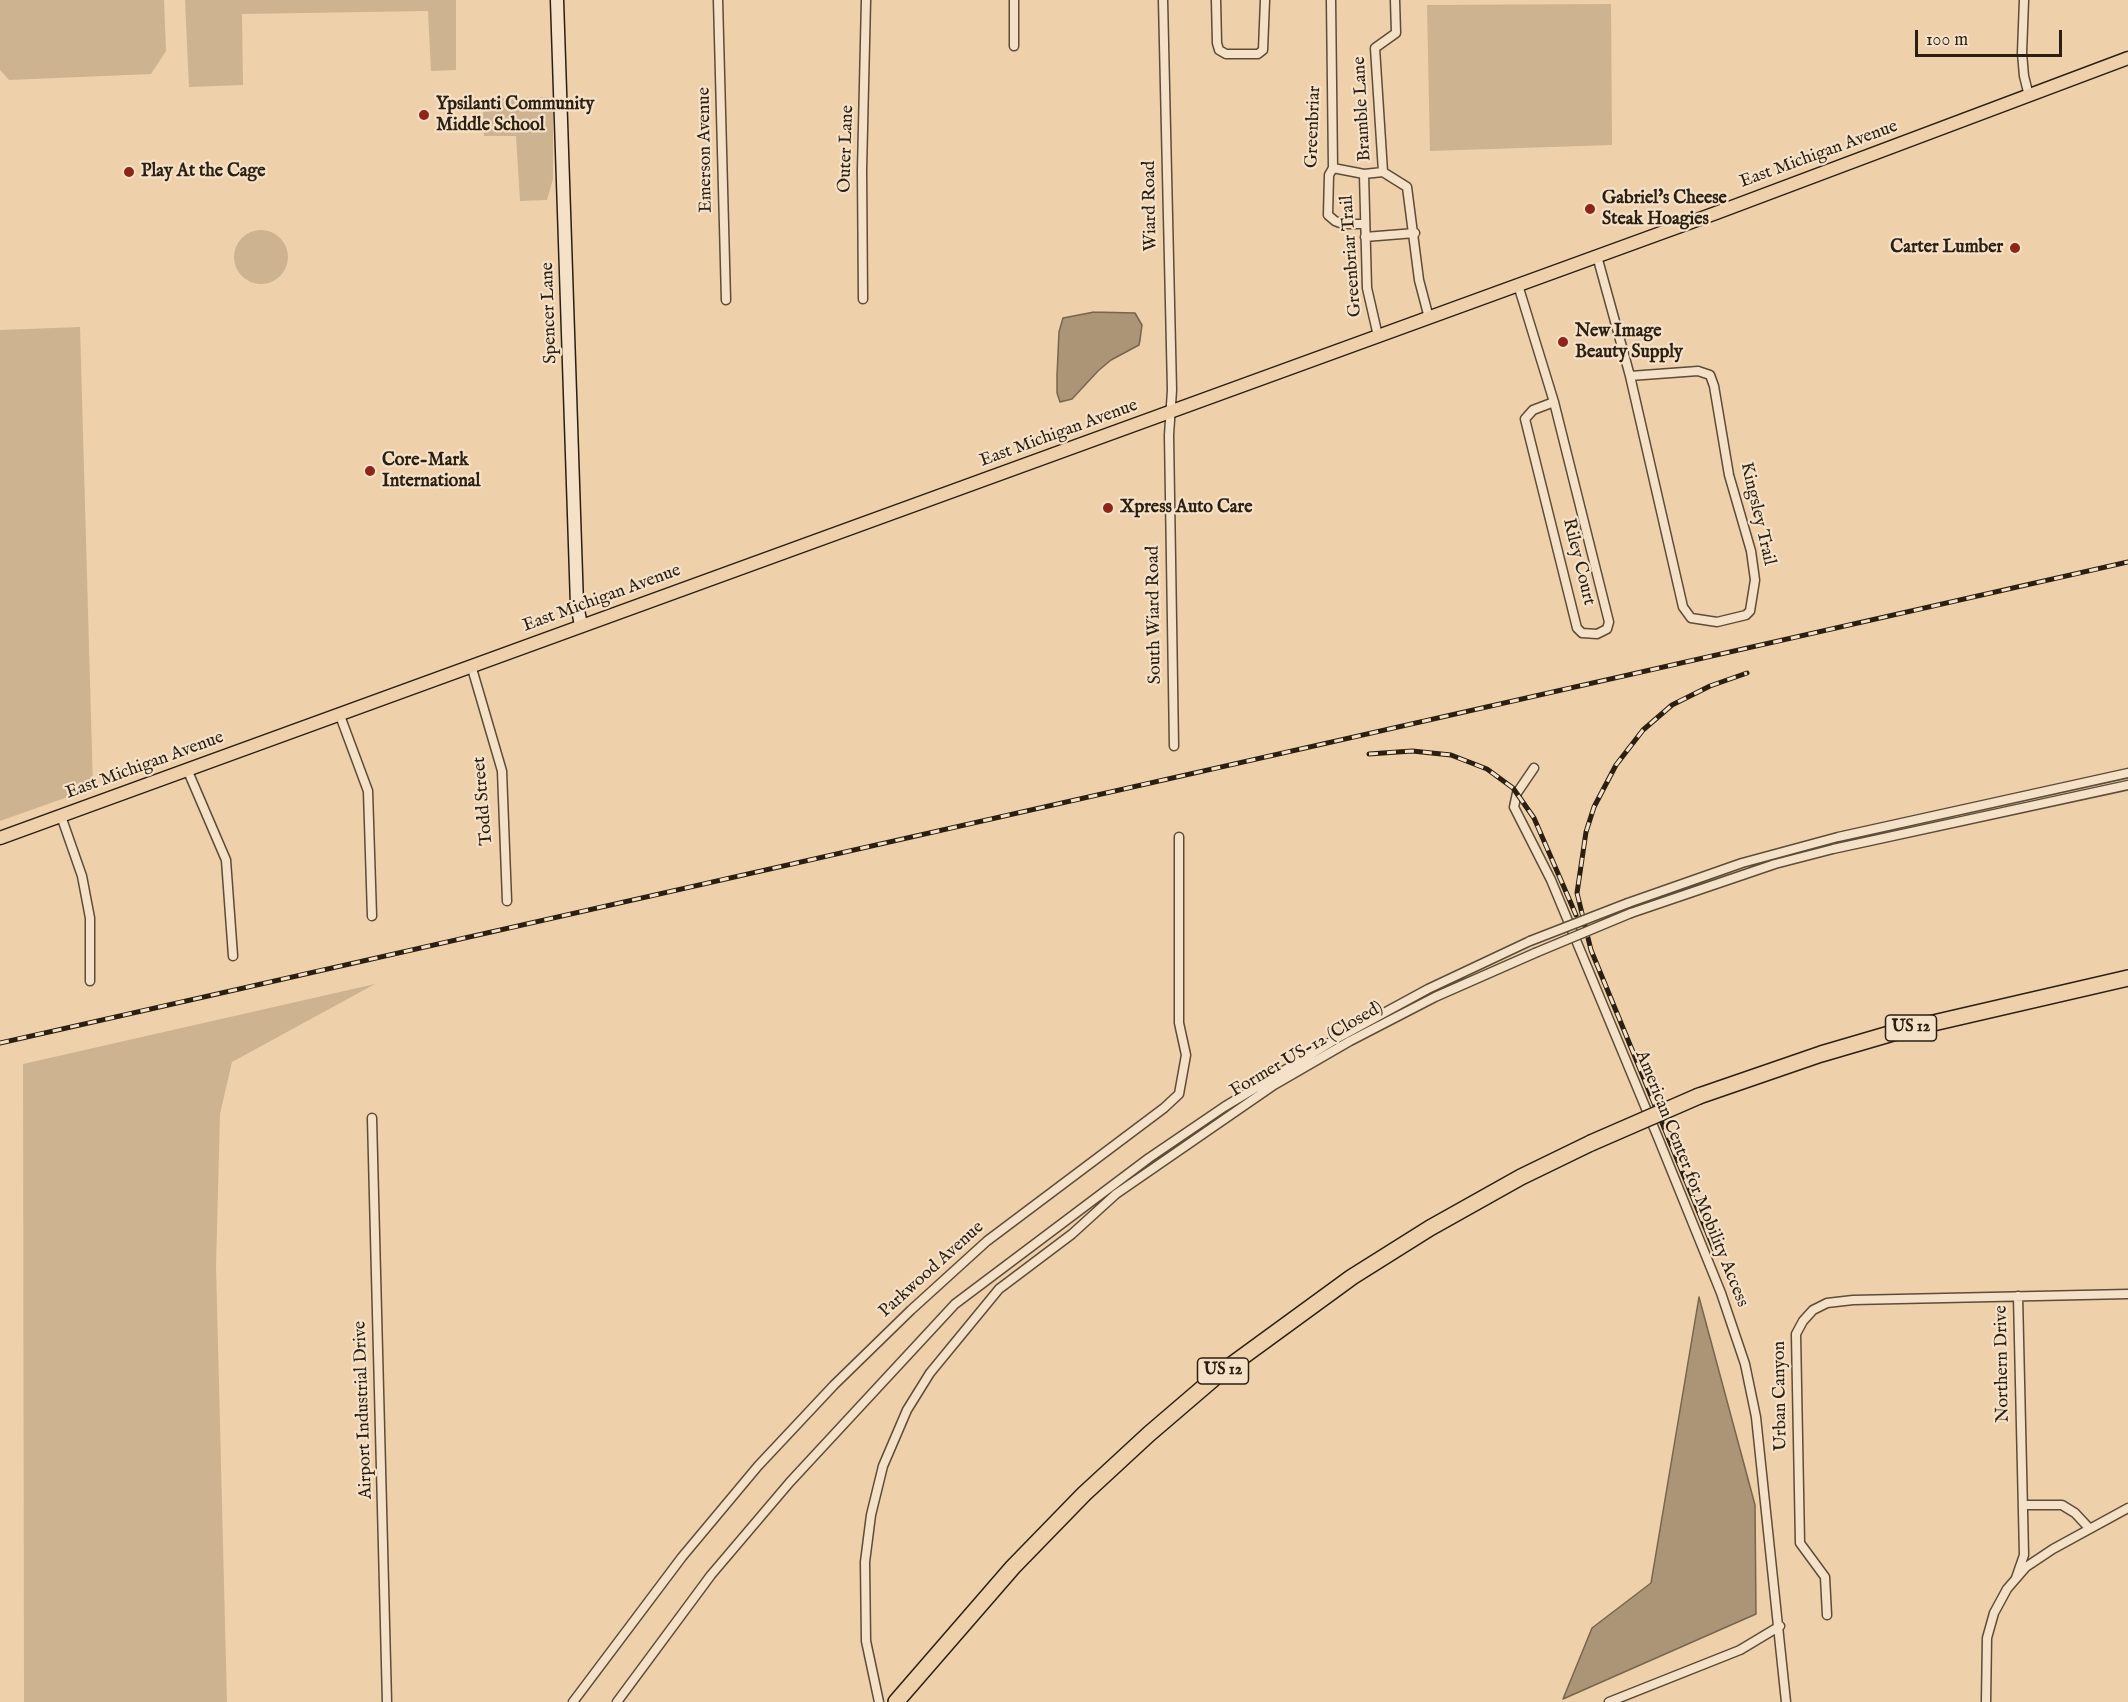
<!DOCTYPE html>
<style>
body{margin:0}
#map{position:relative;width:2128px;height:1702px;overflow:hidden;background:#eed1aa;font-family:"IM FELL English",serif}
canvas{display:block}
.scale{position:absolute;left:1915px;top:30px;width:147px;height:27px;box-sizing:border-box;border:3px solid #2b1f12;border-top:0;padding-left:8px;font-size:18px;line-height:21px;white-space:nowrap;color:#2b1f12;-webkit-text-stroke:4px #f4e1c8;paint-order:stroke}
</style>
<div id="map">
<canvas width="2128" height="1702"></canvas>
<div class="scale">100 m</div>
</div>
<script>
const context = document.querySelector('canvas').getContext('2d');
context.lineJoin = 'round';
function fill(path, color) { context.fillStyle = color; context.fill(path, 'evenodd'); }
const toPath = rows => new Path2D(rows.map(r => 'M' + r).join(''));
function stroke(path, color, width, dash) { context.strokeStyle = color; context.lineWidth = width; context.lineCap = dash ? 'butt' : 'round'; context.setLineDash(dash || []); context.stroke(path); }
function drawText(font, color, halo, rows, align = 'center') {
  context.font = font + ' "IM FELL English",serif'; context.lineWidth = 4.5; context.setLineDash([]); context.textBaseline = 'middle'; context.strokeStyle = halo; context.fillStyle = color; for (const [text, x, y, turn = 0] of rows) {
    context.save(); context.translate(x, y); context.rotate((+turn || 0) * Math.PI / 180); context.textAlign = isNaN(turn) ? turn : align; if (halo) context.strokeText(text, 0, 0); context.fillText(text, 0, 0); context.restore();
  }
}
fill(toPath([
 [0,0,164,0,166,51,151,74,9,80,0,70],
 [185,0,456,0,456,70,431,71,428,11,242,14,243,85,189,87],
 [1611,4,1612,145,1430,151,1427,5],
 [549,97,553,112,553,179,547,200,520,201,516,136,484,136,483,110,471,108,473,99],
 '234 257a27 27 0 1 1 54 0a27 27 0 1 1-54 0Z',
 [80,327,93,788,0,821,0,330],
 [375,984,232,1062,220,1114,216,1266,227,1702,24,1702,23,1064]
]), '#cdb390');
const water = toPath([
 [1094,312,1135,313,1142,325,1140,340,1139,345,1111,360,1098,371,1072,399,1060,402,1057,393,1057,375,1059,332,1063,318,1094,312],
 [1699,1297,1755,1505,1756,1614,1563,1699,1592,1628,1651,1583,1699,1297]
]);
fill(water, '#ac9476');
stroke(water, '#78654e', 1.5);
const street = toPath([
 [718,0,726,300],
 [1014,0,1014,46],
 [1163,0,1172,390,1169,435,1174,746],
 [1216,0,1217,43,1219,50,1226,54,1258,54,1263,50,1265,0],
 [1331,0,1333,168,1329,175,1328,215,1335,221,1343,224,1364,224],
 [1395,0,1396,33,1375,48,1383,172,1407,187,1419,280,1429,318],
 [2024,0,2022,53,2024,76,2029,96],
 [1333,168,1364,174,1383,172],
 [1364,174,1367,288,1378,336],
 [1365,237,1415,233],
 [1597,256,1630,376],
 [1518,285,1554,402,1609,622,1607,629,1597,634,1582,633,1577,628,1525,419,1533,410,1554,402],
 [863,299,862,170,866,0],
 [1698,371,1710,375,1714,386,1729,475,1751,551,1755,580,1750,611,1746,615,1717,622,1691,618,1683,607,1630,376,1698,371],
 [471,665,502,771,507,901],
 [339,713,368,791,372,916],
 [1534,768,1517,793,1514,807,1551,880,1659,1140,1721,1293,1745,1364,1756,1417,1786,1702],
 [187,769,226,860,233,956],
 [61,816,82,876,90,918,90,981],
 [1628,903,1742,863,1838,837,2128,773],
 [1631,913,1775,864,1833,849,2128,785],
 [372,1118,387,1702],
 [2024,1505,2062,1505,2075,1513,2089,1528],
 [2016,1578,2024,1555,2018,1296],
 [1827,1615,1825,1577,1800,1543,1796,1334,1803,1321,1813,1310,1827,1303,1853,1300,2128,1294],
 [573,1702,682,1557,758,1466,834,1385,911,1310,987,1241,1164,1108,1179,1094,1186,1055,1179,1023,1179,837],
 [617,1702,711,1575,790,1482,955,1304,1149,1158,1224,1107,1336,1039,1428,989,1530,941],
 [879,1702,866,1641,865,1562,871,1515,883,1466,907,1410,930,1373,999,1289,1072,1234,1116,1194,1274,1085,1350,1041,1435,997,1535,953],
 [1609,1702,1740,1650,1780,1626],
 [1986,1702,1987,1638,1994,1613,2007,1589,2026,1567,2053,1549,2128,1508]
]);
const secondary = toPath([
 [557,0,577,605,581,625]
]);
const primary = toPath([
 [0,838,1716,213,2128,58]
]);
const highway = toPath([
 [1699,1096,1821,1054,1903,1030,2128,978],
 [896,1702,1013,1567,1084,1494,1149,1434,1219,1374,1352,1277,1430,1228,1521,1177,1591,1143]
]);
stroke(street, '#5c4c38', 11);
stroke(secondary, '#2b1f12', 15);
stroke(primary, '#2b1f12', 15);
stroke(highway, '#2b1f12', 18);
stroke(street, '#f4e1c8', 8);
stroke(secondary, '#f4e1c8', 12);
stroke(primary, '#eed1aa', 12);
stroke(highway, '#eed1aa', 15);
const rail = toPath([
 [1369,754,1412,751,1451,755,1487,769,1513,788,1534,818,1576,915],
 [0,1043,2128,562],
 [1716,1254,1591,950,1577,893,1586,832,1594,807,1616,765,1643,730,1672,705,1710,686,1747,673]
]);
stroke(rail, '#2b1f12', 5);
stroke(rail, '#f4e1c8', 3, [9]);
const streetBridge = toPath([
 [1530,941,1628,903],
 [1535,953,1631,913]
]);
const highwayBridge = toPath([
 [1591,1143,1699,1096]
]);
stroke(streetBridge, '#5c4c38', 11, []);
stroke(highwayBridge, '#2b1f12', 18, []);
stroke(streetBridge, '#f4e1c8', 8);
stroke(highwayBridge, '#eed1aa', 15);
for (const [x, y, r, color] of [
 [424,115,6,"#8f2418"],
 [129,172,6,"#8f2418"],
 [1590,209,6,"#8f2418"],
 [2015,248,6,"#8f2418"],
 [1563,342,6,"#8f2418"],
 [370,471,6,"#8f2418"],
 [1108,508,6,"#8f2418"]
]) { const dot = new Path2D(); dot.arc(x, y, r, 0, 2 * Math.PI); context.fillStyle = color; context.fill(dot); stroke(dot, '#f4e1c8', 2); }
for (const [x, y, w] of [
 [1911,1028,51],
 [1223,1371,51]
]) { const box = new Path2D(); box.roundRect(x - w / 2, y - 13, w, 26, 4.5); context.fillStyle = '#f4e1c8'; context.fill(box); stroke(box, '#2b1f12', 1.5); }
drawText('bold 16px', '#2b1f12', null, [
 ["US 12",1911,1028],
 ["US 12",1223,1371]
]);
drawText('bold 18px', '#2b1f12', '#f4e1c8', [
 ["Ypsilanti Community",436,105],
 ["Middle School",436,126],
 ["Play At the Cage",141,172],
 ["Gabriel's Cheese",1602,199],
 ["Steak Hoagies",1602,220],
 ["Carter Lumber",2003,248,"right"],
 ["New Image",1575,332],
 ["Beauty Supply",1575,353],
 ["Core-Mark",382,461],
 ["International",382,482],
 ["Xpress Auto Care",1120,508]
], 'left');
drawText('18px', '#2b1f12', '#f4e1c8', [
 ["Bramble Lane",1363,109,-93],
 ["Greenbriar",1314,127,-88],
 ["Outer Lane",847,149,-88],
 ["Emerson Avenue",706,150,-91],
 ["East Michigan Avenue",1819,155,-20],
 ["Wiard Road",1151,206,-91],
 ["Greenbriar Trail",1352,256,-94],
 ["Spencer Lane",550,313,-92],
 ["East Michigan Avenue",1059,434,-20],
 ["Kingsley Trail",1757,514,77],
 ["Riley Court",1578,562,76],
 ["East Michigan Avenue",602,599,-20],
 ["South Wiard Road",1155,615,-91],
 ["East Michigan Avenue",145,766,-20],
 ["Todd Street",484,801,-95],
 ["Former US-12 (Closed)",1307,1050,-30],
 ["American Center for Mobility Access",1691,1179,68],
 ["Parkwood Avenue",932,1270,-42],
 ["Northern Drive",2003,1364,-91],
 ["Urban Canyon",1781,1396,-91],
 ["Airport Industrial Drive",364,1410,-92]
]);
</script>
